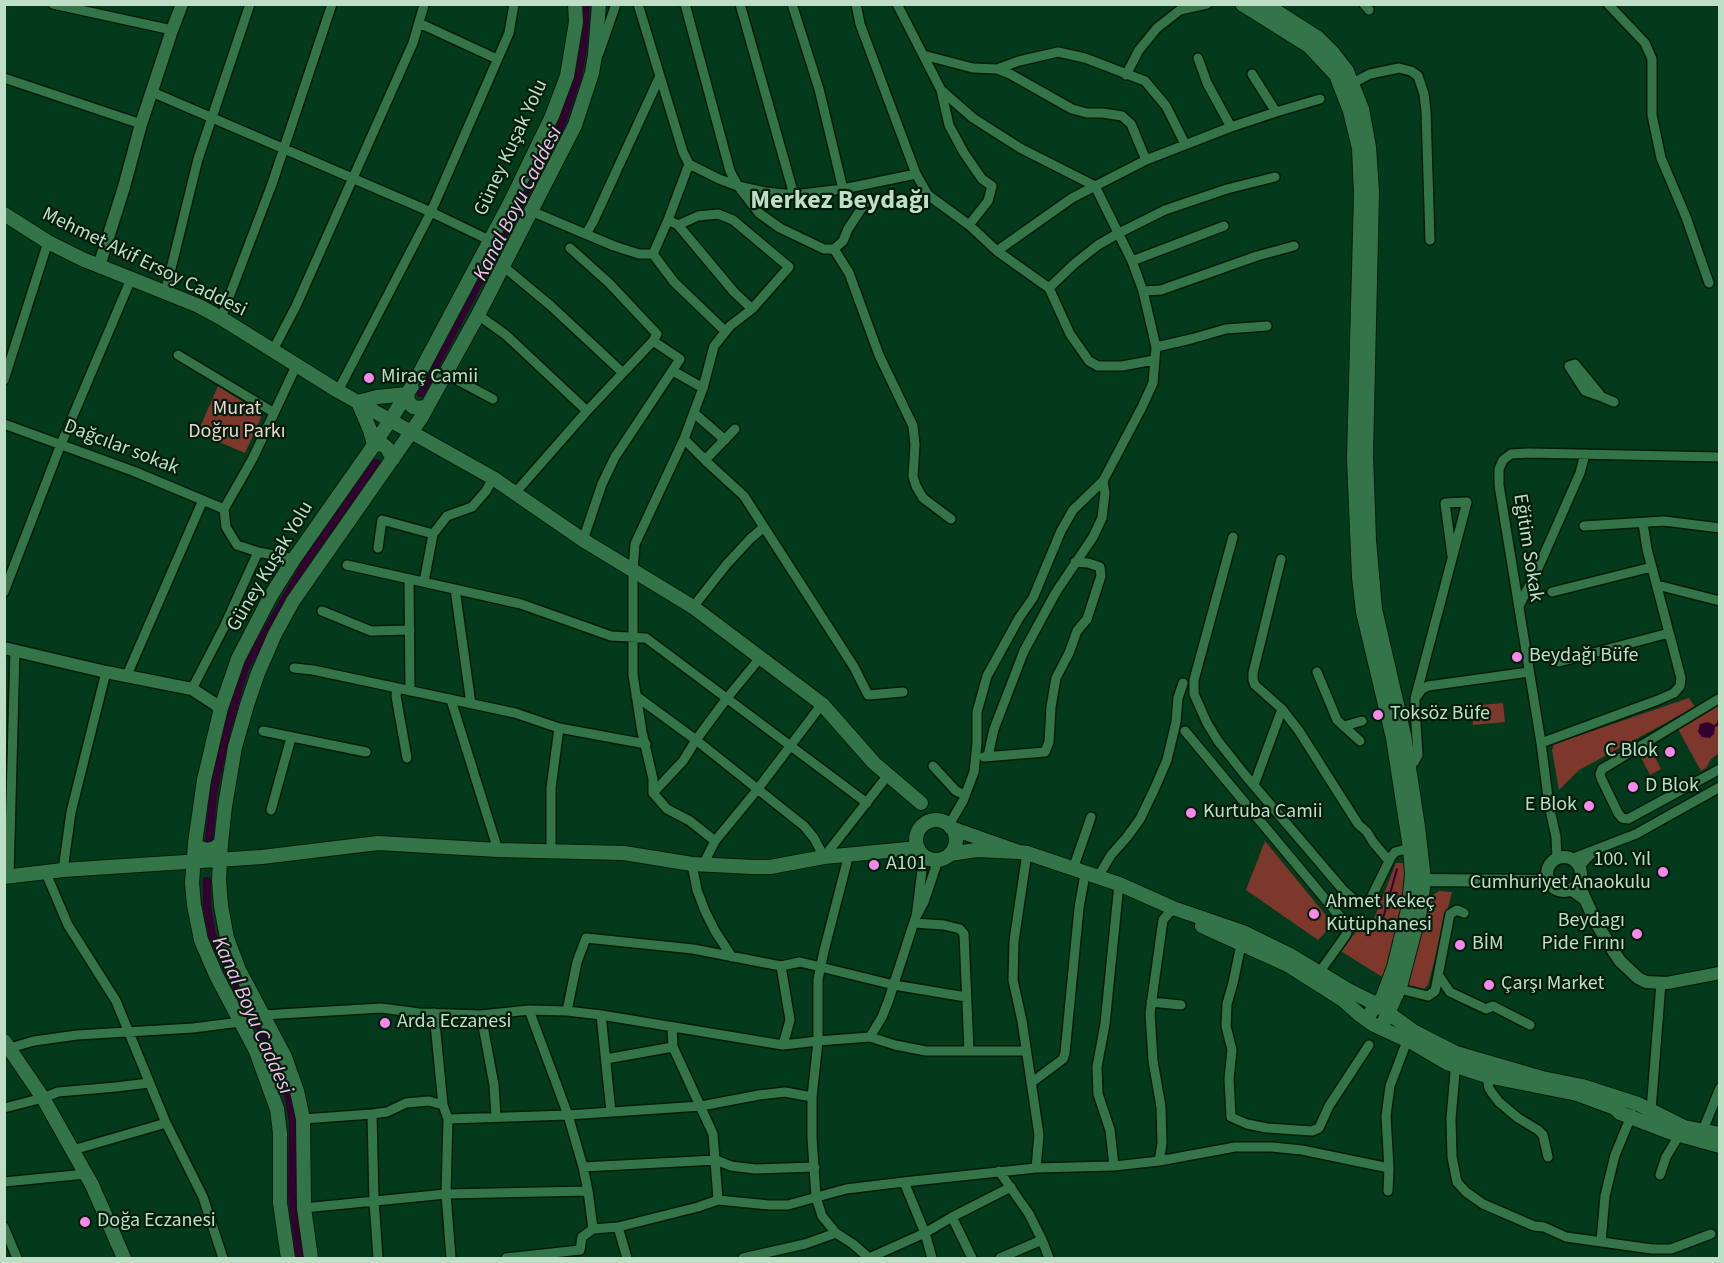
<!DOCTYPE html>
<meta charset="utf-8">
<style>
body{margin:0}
#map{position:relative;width:1724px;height:1263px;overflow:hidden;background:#033a1b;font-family:"Source Sans 3",sans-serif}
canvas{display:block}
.frame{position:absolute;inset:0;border:6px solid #bedec6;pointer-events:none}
</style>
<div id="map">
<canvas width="1724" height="1263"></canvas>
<div class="frame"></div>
</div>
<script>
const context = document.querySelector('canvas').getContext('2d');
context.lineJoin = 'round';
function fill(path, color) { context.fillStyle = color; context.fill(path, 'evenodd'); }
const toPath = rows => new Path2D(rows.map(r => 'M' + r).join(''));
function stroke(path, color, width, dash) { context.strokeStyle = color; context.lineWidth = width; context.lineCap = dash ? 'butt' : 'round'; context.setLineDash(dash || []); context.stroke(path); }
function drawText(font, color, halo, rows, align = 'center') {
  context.font = font + ' "Source Sans 3",sans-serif'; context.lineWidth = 4.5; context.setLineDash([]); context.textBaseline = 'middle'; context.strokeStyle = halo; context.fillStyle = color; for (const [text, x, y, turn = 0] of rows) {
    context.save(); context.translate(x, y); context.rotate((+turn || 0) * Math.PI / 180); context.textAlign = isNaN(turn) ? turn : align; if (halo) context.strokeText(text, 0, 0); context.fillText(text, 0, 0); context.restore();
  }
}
fill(toPath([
 [218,386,261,413,261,418,245,453,217,441,219,433,200,427],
 [1689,698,1695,707,1579,770,1559,790,1552,750,1554,744],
 [1503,703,1505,722,1473,725,1471,706],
 [1719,705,1719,753,1711,759,1706,768,1701,771,1678,729],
 [1649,745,1661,769,1650,775,1638,752],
 [1265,841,1333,924,1318,940,1246,890],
 [1396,863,1405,863,1404,893,1400,928,1384,978,1339,950,1366,922,1371,926],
 [1439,891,1452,892,1428,985,1424,989,1405,984,1427,899]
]), '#7e382b');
fill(toPath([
 [1719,715,1719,727,1718,726,1715,727,1714,734,1710,738,1702,737,1698,732,1700,724,1708,722,1714,725,1717,723]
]), '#340030');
stroke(toPath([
 [1380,929,1397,869]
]), '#340030', 2);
stroke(toPath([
 [421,393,560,128,578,76,583,48,586,4],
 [209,842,213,795,226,733,245,668,311,554,376,463],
 [207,881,207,906,212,935,244,1003,258,1024,273,1054,288,1094,293,1122,292,1195,300,1258]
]), '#340030', 8);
const minor = toPath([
 [53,4,172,30],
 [638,4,683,152,689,164,719,179,738,186,765,192,794,195],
 [685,4,730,171,738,186,759,213,780,228,824,249,834,249,843,241,848,229,865,203,870,199],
 [740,4,794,195,843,189,916,174,928,195,969,225,997,251,1049,288,1070,334,1089,361,1098,366,1122,366,1154,360],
 [792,4,819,89,843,189],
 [856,4,860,24,916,174],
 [897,4,941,90,973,118,1020,148,1095,186,1132,261,1143,291,1156,347,1153,383,1142,407,1103,481,1073,510,1061,531,1033,598,1019,618,987,676,977,712,977,743,974,772,963,801,949,825],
 [1364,4,1369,10],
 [1608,4,1645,43,1652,59,1652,115,1661,158,1686,217,1709,283],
 [419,23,497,59],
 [599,53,616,4],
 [923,55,973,68,997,69,1019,61,1058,52,1085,58,1145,81,1166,106,1185,144],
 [1198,58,1207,83,1231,127],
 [997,69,1010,74,1072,109,1087,113,1103,113,1122,116,1131,124,1146,160],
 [1252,74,1276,112],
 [1126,75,1139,50,1157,28,1180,10,1207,4],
 [4,78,141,124],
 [1349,85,1370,74,1399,68,1411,71,1418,76,1424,94,1426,111,1430,240],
 [941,90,949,125,964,153,982,179,992,186,988,201,969,225],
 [152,92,431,212,489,240],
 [689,164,668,220,678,225,734,292,752,309],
 [531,211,614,246,639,254,653,254,668,220],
 [678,225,698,216,718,214,733,220,789,267,752,309,730,326,714,346,703,388,684,439,635,544,633,570,633,675,642,732,653,779,653,793,667,809,690,821,715,841],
 [586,234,593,222,660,76],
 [834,249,849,273,879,355,913,426,915,445,913,476,916,486,923,498,951,519],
 [997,251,1072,198,1146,160,1231,127,1276,112,1320,99],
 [653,254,674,282,725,331],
 [1132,261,1224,226],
 [503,266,551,306,623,373],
 [1049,288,1074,264,1098,245,1119,233,1165,210,1227,189,1275,177],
 [1143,291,1161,290,1257,256,1294,246],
 [165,293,198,159,250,4],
 [478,315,506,335,587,411],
 [221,318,272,184,332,4],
 [1156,347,1191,339,1226,329,1267,326],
 [273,350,296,306,413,43,424,5],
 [178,355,273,412],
 [673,371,703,388],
 [446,374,493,399],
 [4,380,48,242],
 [338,391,431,212,509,33,514,4],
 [1602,397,1575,364,1569,366,1585,391,1602,397,1614,402],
 [694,413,725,440],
 [4,424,133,471,224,509],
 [684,439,708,463,744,496,854,667,868,695,903,692],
 [705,460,735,429],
 [515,493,587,411,653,341,657,334,609,283,570,248],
 [1584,526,1664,521,1720,528],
 [1233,537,1194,680,1194,694,1207,723,1218,741,1245,775,1344,891,1357,902,1365,903,1371,898,1391,857,1395,852,1410,848],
 [583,540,602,484,615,457,680,359,653,341],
 [378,548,382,520,433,534],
 [294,559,258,552,237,545,226,527,224,509,253,458,297,364],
 [1281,559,1253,673,1253,680,1255,685,1282,709,1299,731,1358,824,1367,832,1373,842,1389,861],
 [347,565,521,604,611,636,646,638,867,803],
 [409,579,410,691],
 [424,582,433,534,447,516,472,507,486,491,493,478],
 [1657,585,1720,601],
 [455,589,471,704],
 [4,592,61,444,131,279],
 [1552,592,1652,567],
 [1519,606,1539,566,1580,473,1585,454],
 [693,607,726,565,750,539,764,527],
 [322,611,371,631,410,630],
 [1559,662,1669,633],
 [294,668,313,670,515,713,559,728,646,744],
 [1317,672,1337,720,1360,741],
 [127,675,203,500],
 [192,689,224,627,258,552],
 [397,689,396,696,407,758],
 [636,696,696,740,804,826,814,838,824,857,888,775],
 [1720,698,1609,765,1602,769,1600,774,1601,778,1618,813,1622,818,1628,819,1720,769],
 [1415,699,1467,502,1445,503,1452,556],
 [451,700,498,850],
 [1344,726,1362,721],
 [263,731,366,752],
 [1185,731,1346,924,1348,929,1346,935,1316,977],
 [1541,743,1658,700,1674,693,1680,686,1681,678,1647,549,1643,523],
 [988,756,994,729,1024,651,1056,592,1093,537,1102,518,1105,493,1103,481],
 [984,757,1045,752,1049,742,1051,707,1056,678,1069,653,1077,631,1087,619,1101,576,1100,567,1088,563,1075,562],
 [933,766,956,791,965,795],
 [1409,766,1414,762,1418,755,1415,707,1415,699,1422,689,1428,686,1529,672],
 [1254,785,1282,709],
 [653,793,683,761,696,740,727,698,760,658],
 [271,810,291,738],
 [551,851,551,788,559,728],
 [1027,853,1014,941,1013,980,1022,1021,1039,1135,1036,1168],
 [849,854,824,951,818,979,818,1041,812,1097,812,1138,816,1197,822,1216,836,1233,853,1244,869,1258],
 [924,855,916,917,924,902,938,860],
 [1557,859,1556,837,1549,805,1541,743,1499,485,1499,469,1503,460,1511,454,1529,453,1720,457],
 [1571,859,1636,834,1720,787],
 [692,864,697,890,705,911,715,931,732,957],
 [703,865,715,841,757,790,822,704],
 [1579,867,1594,851],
 [1073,869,1091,817],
 [63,870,71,812,106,672],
 [45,871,68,925,116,1001,166,1123,203,1197,223,1258],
 [9,876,15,650],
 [1098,877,1111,855,1127,837,1140,819,1154,790,1167,760,1176,722,1178,698,1183,683],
 [1570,890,1585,901],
 [914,923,944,925,960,929,964,934,969,1051],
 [1242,940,1233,983,1227,1004,1226,1026,1232,1050,1229,1079,1231,1117,1247,1124,1267,1128,1312,1131,1319,1128,1329,1106,1369,1045],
 [781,966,790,1020,783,1045],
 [1439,976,1450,992,1486,1009,1493,1006,1530,1025],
 [1399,989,1428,996,1435,991,1450,914,1457,910,1464,913],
 [1151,1002,1181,1005],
 [529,1010,568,1115,583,1167,588,1191,593,1229],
 [567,1011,577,962,586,938,693,949,781,966,800,962,894,985,966,997],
 [434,1013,443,1105,448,1119,446,1194,451,1258],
 [263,1015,381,1008,419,1013,481,1015,529,1010,567,1011,601,1015,783,1045,818,1041,870,1037,895,1045,926,1051,1026,1051],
 [481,1015,494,1085,496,1117],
 [601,1015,611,1112],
 [672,1027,673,1047,713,1134,718,1200],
 [870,1037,882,1017,888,1002,915,919],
 [10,1048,34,1041,77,1035,193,1028,240,1022],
 [606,1059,673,1047],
 [1456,1061,1451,1119,1452,1157,1457,1182,1466,1192,1483,1204,1534,1226,1544,1227,1566,1237,1652,1249,1671,1249,1711,1234],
 [1489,1071,1487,1076,1489,1088,1492,1093,1499,1102,1518,1118,1538,1130,1543,1135,1548,1157],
 [1031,1083,1063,1059,1065,1053,1079,908,1085,874],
 [4,1108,43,1098,58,1092,116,1087,149,1083],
 [1651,1110,1661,983],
 [372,1114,374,1201,378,1258],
 [303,1119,372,1114,387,1112,406,1103,429,1101,443,1105],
 [448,1119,568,1115,701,1106,759,1095,785,1092,812,1097],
 [1703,1130,1720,1088],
 [73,1150,166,1123],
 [1159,1161,1235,1147,1272,1147,1302,1150,1389,1168],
 [1114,1166,1110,1130,1098,1094,1097,1067,1105,1024,1119,884],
 [583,1167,716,1160,731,1166,755,1169,815,1167],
 [999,1171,1029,1214,1042,1240,1049,1258],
 [1660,1175,1666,1157,1681,1132],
 [4,1182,86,1174],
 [904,1182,925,1233,932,1258],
 [1388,1191,1389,1168,1386,1116,1390,1086,1407,1041],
 [304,1208,446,1194,588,1191],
 [952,1217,972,1258],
 [4,1227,17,1258],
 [618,1227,627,1258],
 [1601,1242,1605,1196,1615,1155,1632,1114],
 [506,1258,580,1250,582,1237,593,1229,618,1227,698,1207,718,1200,769,1205,788,1205,846,1189,904,1182,1036,1168,1114,1166,1159,1161,1162,1144,1161,1107,1153,1061,1150,1013,1163,920,1173,908],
 [743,1258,805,1244,836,1233],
 [869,1258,925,1233,952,1217,1011,1187],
 [1000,1258,1042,1240]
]);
const tertiary = toPath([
 [99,266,124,187,141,124,172,30,182,4],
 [4,648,106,672,192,689,221,708],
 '1547 874a17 17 0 1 1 34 0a17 17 0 1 1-34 0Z',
 [1415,880,1549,881],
 [1578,883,1595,921,1614,952,1620,961,1638,978,1646,982,1667,983,1720,973]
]);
const secondary = toPath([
 [1242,4,1309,46,1336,75,1350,111,1359,148,1361,194,1354,459,1359,577,1363,612,1393,738,1410,848,1412,874,1409,906,1394,967,1382,999,1376,1004,1367,1019],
 [1265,4,1318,38,1333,53,1347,71,1362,109,1369,147,1372,192,1366,454,1369,540,1375,609,1404,735,1418,827,1424,880,1420,911,1400,987,1381,1028],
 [4,214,48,242,82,259,199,306,221,318,338,391,493,478,583,540,693,607,822,704,874,763,921,803],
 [393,459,387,448,382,444,374,445,370,430,358,402,377,397,407,394,408,401,413,407,420,408,427,406],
 '916 840a20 20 0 1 1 40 0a20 20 0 1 1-40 0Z',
 [195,843,200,848,207,850,215,848,221,843],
 [1019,852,1027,853,1119,884,1173,908,1243,932,1290,955,1348,990,1376,1004,1413,1031,1456,1053,1542,1078,1582,1086,1638,1104,1684,1127,1720,1134],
 [950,854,976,850,1019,852,951,828],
 [4,877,63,870,262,857,378,843,498,850,624,853,692,864,754,867,770,867,824,857,918,848],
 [1202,926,1288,965,1343,1000,1360,1015,1374,1025,1415,1044,1447,1063,1487,1076,1577,1094,1615,1108,1620,1113,1669,1132,1720,1146],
 [4,1041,43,1098,92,1185,124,1258],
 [288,1258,280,1203,280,1133,277,1109,256,1051,216,975,201,940,194,905,192,883,195,843,204,780,221,708,238,659,270,597,294,559,374,445,416,380,511,201,552,116,567,76,576,22,575,4],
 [311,1258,304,1208,303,1119,297,1091,285,1057,239,970,227,938,221,906,219,880,221,843,225,806,235,747,247,705,258,673,275,634,293,601,421,418,478,315,575,125,592,73,595,55,599,4]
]);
stroke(minor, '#001e09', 12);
stroke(tertiary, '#001e09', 15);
stroke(secondary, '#001e09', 16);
stroke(minor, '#347449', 9);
stroke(tertiary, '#347449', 12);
stroke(secondary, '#347449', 14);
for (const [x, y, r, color] of [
 [369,378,6,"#f888ea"],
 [1517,657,6,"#f888ea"],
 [1378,715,6,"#f888ea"],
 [1670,752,6,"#f888ea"],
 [1633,787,6,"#f888ea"],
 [1589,806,6,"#f888ea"],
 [1191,813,6,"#f888ea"],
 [874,865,6,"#f888ea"],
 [1663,872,6,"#f888ea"],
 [1314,914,6,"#f888ea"],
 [1637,934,6,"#f888ea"],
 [1460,945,6,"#f888ea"],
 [1489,985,6,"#f888ea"],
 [385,1023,6,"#f888ea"],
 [85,1222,6,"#f888ea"]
]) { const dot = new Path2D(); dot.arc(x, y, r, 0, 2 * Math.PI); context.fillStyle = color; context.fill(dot); stroke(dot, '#031d0c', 2); }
drawText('20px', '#bedec6', '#031d0c', [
 ["Güney Kuşak Yolu",512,148,-65],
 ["Mehmet Akif Ersoy Caddesi",144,263,26],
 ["Dağcılar sokak",121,448,21],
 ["Eğitim Sokak",1527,548,81],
 ["Güney Kuşak Yolu",271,567,-59]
]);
drawText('20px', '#bedec6', '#031d0c', [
 ["Miraç Camii",381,378],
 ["Beydağı Büfe",1529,657],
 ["Toksöz Büfe",1390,715],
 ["C Blok",1658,752,"right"],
 ["D Blok",1645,787],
 ["E Blok",1577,806,"right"],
 ["Kurtuba Camii",1203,813],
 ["100. Yıl",1651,861,"right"],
 ["Cumhuriyet Anaokulu",1651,884,"right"],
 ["A101",886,865],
 ["Ahmet Kekeç",1326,903],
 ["Kütüphanesi",1326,926],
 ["Beydagı",1625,922,"right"],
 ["Pide Fırını",1625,945,"right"],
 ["BİM",1472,945],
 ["Çarşı Market",1501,985],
 ["Arda Eczanesi",397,1023],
 ["Doğa Eczanesi",97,1222]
], 'left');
drawText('20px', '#f0d4ce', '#031d0c', [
 ["Murat",237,410],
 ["Doğru Parkı",237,433]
]);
drawText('italic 21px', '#fbbdf1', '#031d0c', [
 ["Kanal Boyu Caddesi",519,204,-63],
 ["Kanal Boyu Caddesi",251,1016,66]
]);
drawText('bold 26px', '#bedec6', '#031d0c', [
 ["Merkez Beydağı",840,202]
]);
</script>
